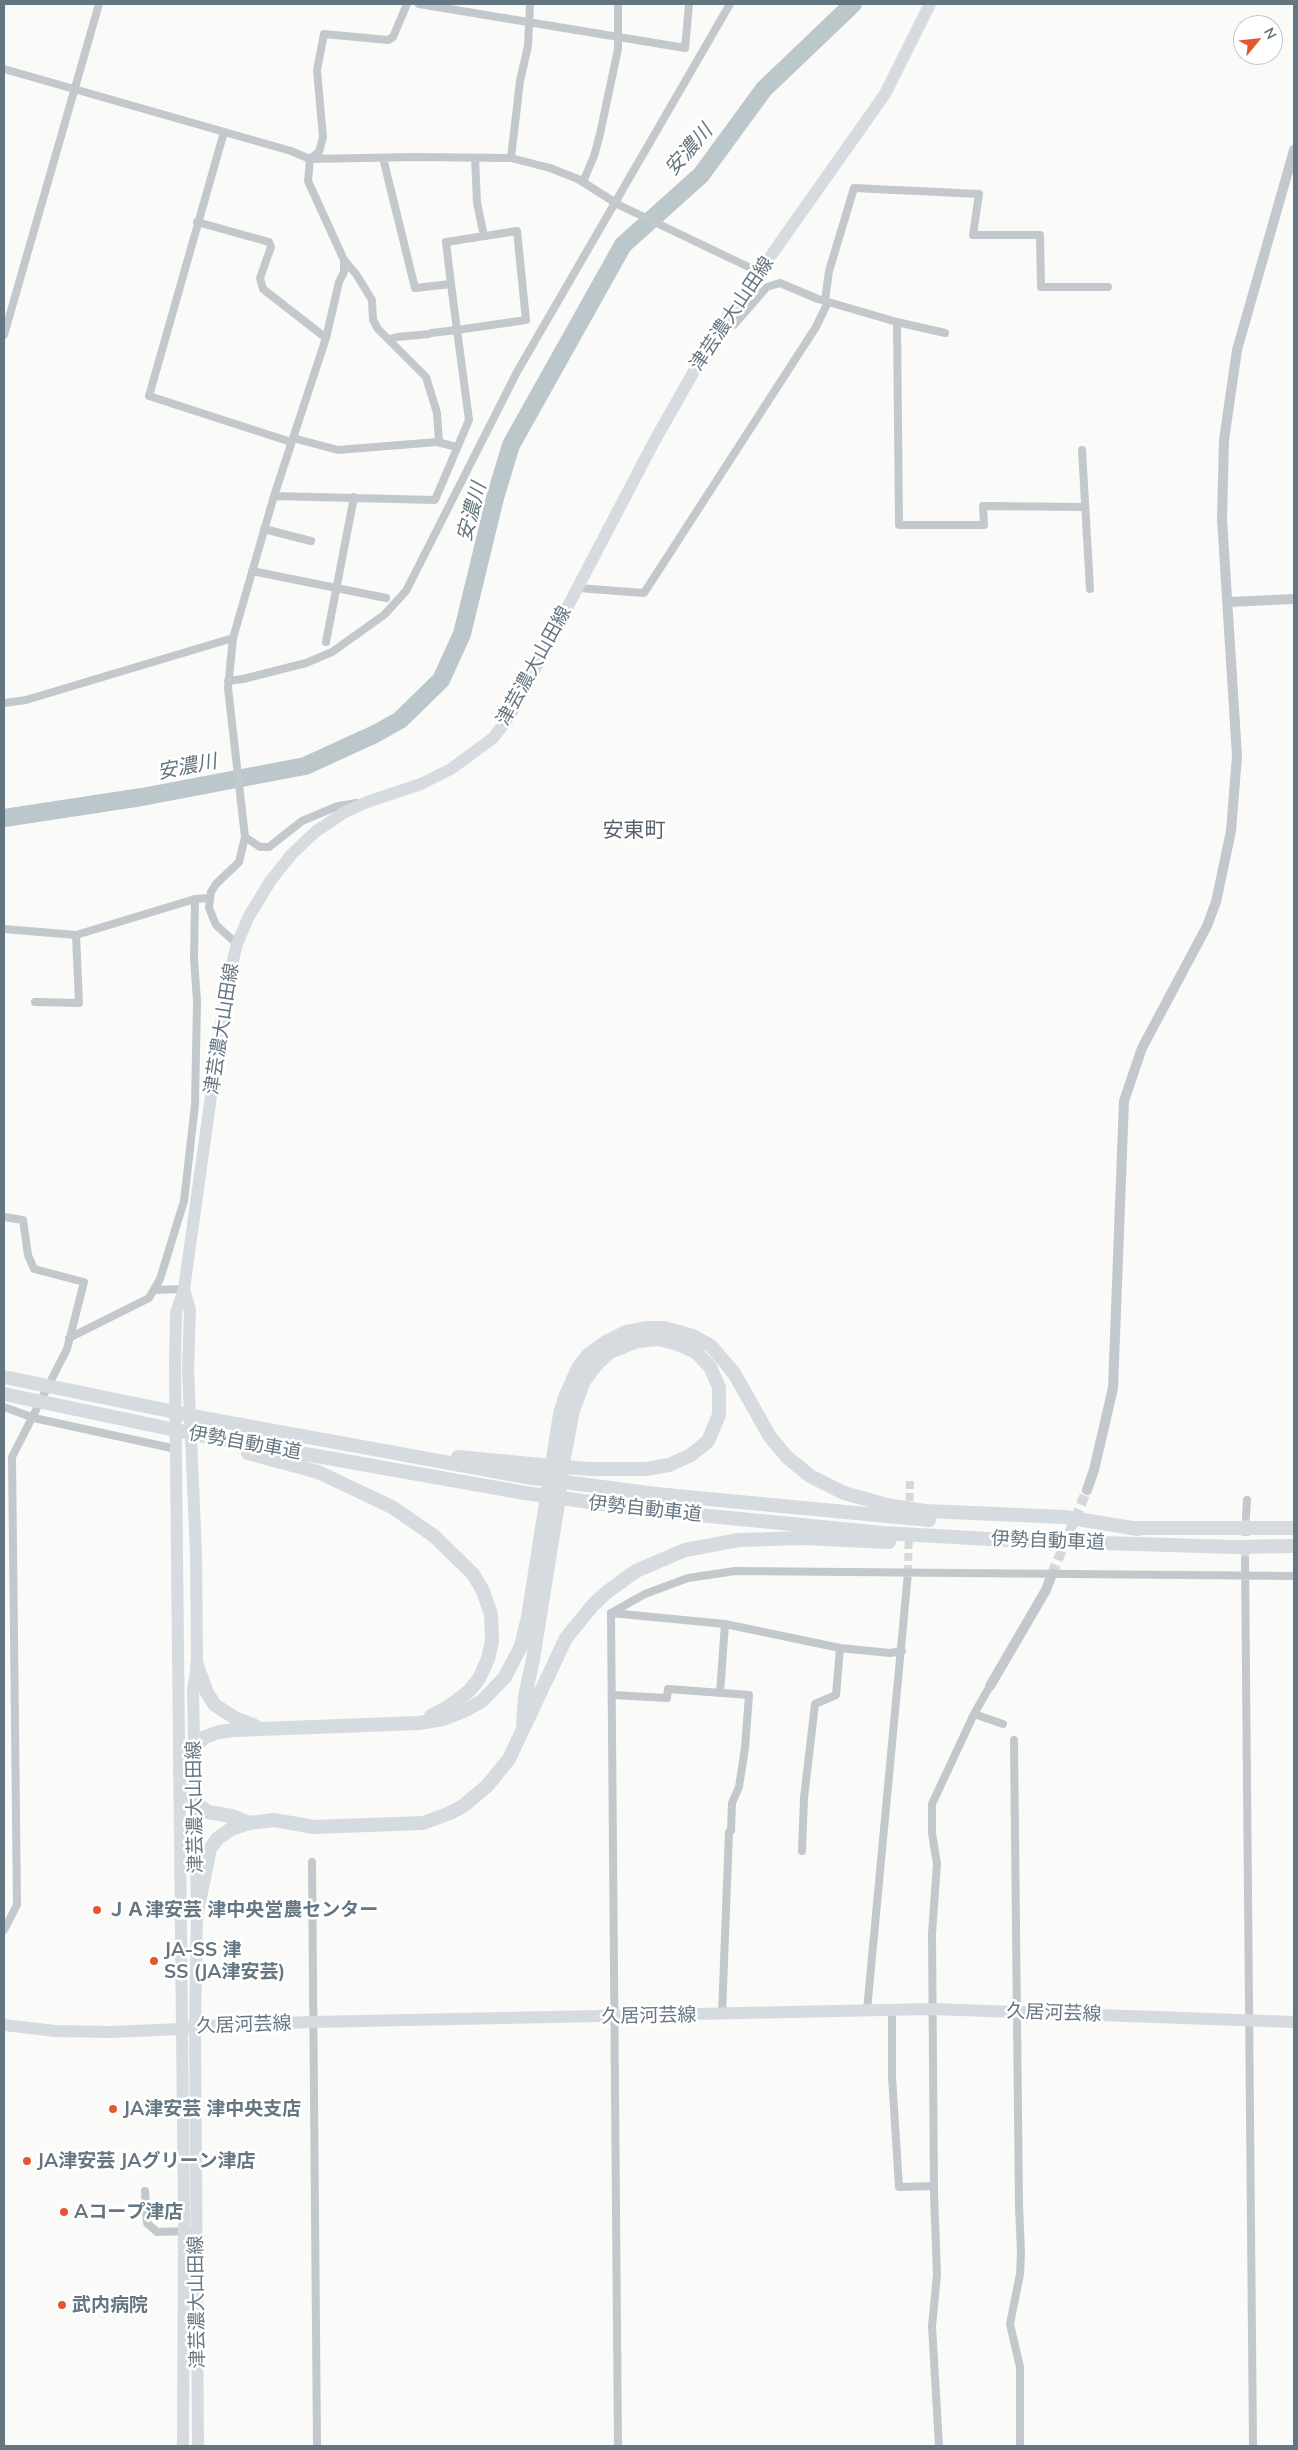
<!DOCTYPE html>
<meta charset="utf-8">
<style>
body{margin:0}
#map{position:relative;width:1298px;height:2450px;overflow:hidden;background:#fafaf8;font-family:Mulish,sans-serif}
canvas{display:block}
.frame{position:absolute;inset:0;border:5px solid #657683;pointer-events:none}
.north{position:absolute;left:1233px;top:15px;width:50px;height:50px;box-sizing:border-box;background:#fff;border:1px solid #c1c8cd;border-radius:50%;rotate:62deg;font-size:14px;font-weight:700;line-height:20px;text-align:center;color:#657683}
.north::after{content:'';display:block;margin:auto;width:18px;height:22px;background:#e4572e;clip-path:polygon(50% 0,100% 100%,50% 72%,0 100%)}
</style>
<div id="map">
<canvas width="1298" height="2450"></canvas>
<div class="frame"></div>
<div class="north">N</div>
</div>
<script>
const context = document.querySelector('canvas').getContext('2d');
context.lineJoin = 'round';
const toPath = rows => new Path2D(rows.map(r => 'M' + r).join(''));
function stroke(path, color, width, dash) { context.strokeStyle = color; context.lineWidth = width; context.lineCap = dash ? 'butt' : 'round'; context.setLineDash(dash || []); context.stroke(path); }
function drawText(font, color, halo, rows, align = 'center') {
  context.font = font + ' Mulish,"Noto Sans JP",sans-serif'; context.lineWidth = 5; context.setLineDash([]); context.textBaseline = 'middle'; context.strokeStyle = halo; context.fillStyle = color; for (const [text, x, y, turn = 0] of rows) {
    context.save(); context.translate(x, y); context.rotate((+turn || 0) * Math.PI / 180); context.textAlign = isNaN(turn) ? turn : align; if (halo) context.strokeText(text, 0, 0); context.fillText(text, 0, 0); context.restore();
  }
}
stroke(toPath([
 [4,818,142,797,305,766,375,734,400,720,441,680,462,634,495,498,511,445,623,245,701,175,764,89,853,4]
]), '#bbc7cb', 18);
stroke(toPath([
 [1245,1560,1246,1516],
 [908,1573,910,1480]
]), '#d5d9db', 8, [8, 4]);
stroke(toPath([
 [1052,1574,1087,1490]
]), '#d5d9db', 10, [10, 5]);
stroke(toPath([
 [407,4,393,37,388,40,324,34,317,70,323,137,319,152,310,159,308,181,344,260,356,274,372,300,373,320,378,329,426,377,437,413,439,442],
 [419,4,685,48,689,4],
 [4,69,291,151,310,159,414,157,511,158,550,168,578,179,619,205,759,272],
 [224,132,149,396,291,442],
 [383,158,415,288,451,284],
 [475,158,477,203,484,236],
 [511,158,520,81,528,46,530,4],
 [583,182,594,156,600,134,618,49,618,4],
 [197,222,269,242,271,247,260,278,263,289,326,338],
 [825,301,829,271,854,188,979,194,973,235,1040,235,1041,287,1108,287],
 [897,322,899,525,984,525,983,506,1085,507],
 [722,325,734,325,767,287,780,283,818,299,897,322,945,333],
 [4,335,99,4],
 [293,438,338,450,437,442,457,447],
 [1082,450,1090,589],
 [274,496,435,500,469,420,457,330,451,284,446,242,517,231,526,320,457,330,431,333,429,334,397,337,390,339],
 [264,529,311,541],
 [252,571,386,598],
 [578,588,644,593,816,327,828,302],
 [326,642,354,497],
 [228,681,243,679,306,663,332,652,384,615,406,591,517,372,730,4],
 [4,703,26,700,233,638],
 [245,837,260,847,269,847,302,821,338,806,357,803],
 [4,929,76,935,195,899,209,898],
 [237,944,216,925,209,908,211,892,216,884,239,862,245,837,228,688,233,638,274,496,326,338,339,282,344,272,344,260],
 [35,1002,79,1003,76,935],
 [4,1217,23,1220,28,1255,34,1269,84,1282,67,1349,12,1457,17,1905,4,1930],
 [154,1290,184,1289],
 [69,1338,149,1298,160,1279,184,1201,195,1105,197,1001,194,959,195,899],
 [4,1407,34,1418,176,1449],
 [1246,1516,1247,1500],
 [1245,1560,1253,2446],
 [611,1613,618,2446],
 [611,1613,645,1594,688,1578,735,1571,1294,1576],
 [611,1613,725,1624,840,1648,890,1653,902,1651],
 [720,1693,725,1624],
 [613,1695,667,1698,668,1689,749,1695,745,1748,739,1787,732,1803,731,1831,729,1832,722,2014],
 [974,1714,1003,1724],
 [1014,1740,1019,2206,1021,2253,1020,2274,1010,2324,1020,2367,1020,2446],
 [802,1851,804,1798,815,1704,836,1695,840,1648],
 [312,1862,317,2446],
 [867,2010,908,1573],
 [892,2010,892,2077,899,2187,934,2186],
 [145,2191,147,2223,157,2232,187,2231],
 [939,2446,932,2326,937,2275,934,2192,932,1934,937,1864,932,1833,932,1804,974,1714,990,1686]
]), '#c3c8cc', 8);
stroke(toPath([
 [1228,602,1294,599],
 [1087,1490,1094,1470,1113,1388,1124,1101,1142,1048,1207,926,1216,902,1231,831,1237,756,1222,519,1224,440,1237,350,1294,150],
 [990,1686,1046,1590,1052,1574]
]), '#c3c8cc', 10);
stroke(toPath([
 [184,1289,190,1310,188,1369,196,1553,197,1665,193,1690,197,1912,195,2026,198,2446],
 [4,2025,55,2031,111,2032,181,2029,195,2026,313,2022,932,2009,1294,2022],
 [183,2446,184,2218,175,1365,176,1313,184,1289,226,989,237,944,249,916,271,880,292,854,315,832,345,812,367,802,421,784,451,769,493,738,504,724,514,709,655,440,697,366,722,325,885,94,930,4]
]), '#d6dbdf', 12);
stroke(toPath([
 [4,1377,204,1418,526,1477,656,1494,929,1520],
 [4,1394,204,1436,525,1493,648,1510,883,1533,1007,1540,1233,1547,1294,1546],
 [248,1453,318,1472,392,1507,434,1536,473,1574,483,1591,491,1614,492,1641,488,1659,479,1679,469,1691,448,1707,431,1716],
 [458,1457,531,1464,589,1469,646,1469,669,1465,691,1455,708,1441,719,1415,719,1387,710,1367,696,1352,678,1344,659,1339,637,1341,610,1352,595,1366,584,1381,573,1410,564,1458,557,1510,533,1659,525,1697,523,1724],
 [1130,1528,1294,1528],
 [197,1665,207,1693,215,1705,235,1718,255,1726],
 [249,1823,232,1816,208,1812,194,1802,180,1773,194,1747,205,1737,219,1732,234,1730,419,1723,443,1719,466,1710,482,1701,505,1677,521,1646,528,1617,560,1414,565,1397,578,1368,588,1355,606,1342,626,1332,646,1328,664,1328,693,1336,711,1346,734,1373,770,1437,788,1458,810,1476,844,1493,891,1506,926,1511,1065,1517,1138,1529],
 [197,1912,210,1849,217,1839,231,1829,249,1823,274,1820,314,1827,423,1823,450,1813,463,1806,487,1786,509,1759,566,1638,593,1605,607,1592,636,1571,685,1550,739,1540,802,1538,889,1542]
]), '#d6dbdf', 14);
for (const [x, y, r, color] of [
 [97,1910,5,"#e4572e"],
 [154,1961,5,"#e4572e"],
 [113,2109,5,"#e4572e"],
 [27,2161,5,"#e4572e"],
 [64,2212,5,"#e4572e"],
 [62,2305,5,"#e4572e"]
]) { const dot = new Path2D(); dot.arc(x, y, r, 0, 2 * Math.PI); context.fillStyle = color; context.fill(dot); stroke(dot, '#fff', 2); }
drawText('19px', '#657683', '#fff', [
 ["津芸濃大山田線",732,314,-56],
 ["津芸濃大山田線",534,666,-61],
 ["津芸濃大山田線",222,1029,-81],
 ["伊勢自動車道",245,1443,10],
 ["伊勢自動車道",645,1509,6],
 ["伊勢自動車道",1048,1541,2],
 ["津芸濃大山田線",195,1807,-91],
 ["久居河芸線",1054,2013,2],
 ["久居河芸線",649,2016,-1],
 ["久居河芸線",244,2025,-2],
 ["津芸濃大山田線",197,2302,-91]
]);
drawText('bold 19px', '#657683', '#fff', [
 ["ＪＡ津安芸 津中央営農センター",107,1910],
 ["JA-SS 津",164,1950],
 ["SS (JA津安芸)",164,1972],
 ["JA津安芸 津中央支店",123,2109],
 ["JA津安芸 JAグリーン津店",37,2161],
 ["Aコープ津店",74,2212],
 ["武内病院",72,2305]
], 'left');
drawText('italic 20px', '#60757c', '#fff', [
 ["安濃川",689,150,-49],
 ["安濃川",472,512,-75],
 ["安濃川",187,767,-11]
]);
drawText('21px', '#57646e', '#fff', [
 ["安東町",634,831]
]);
</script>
